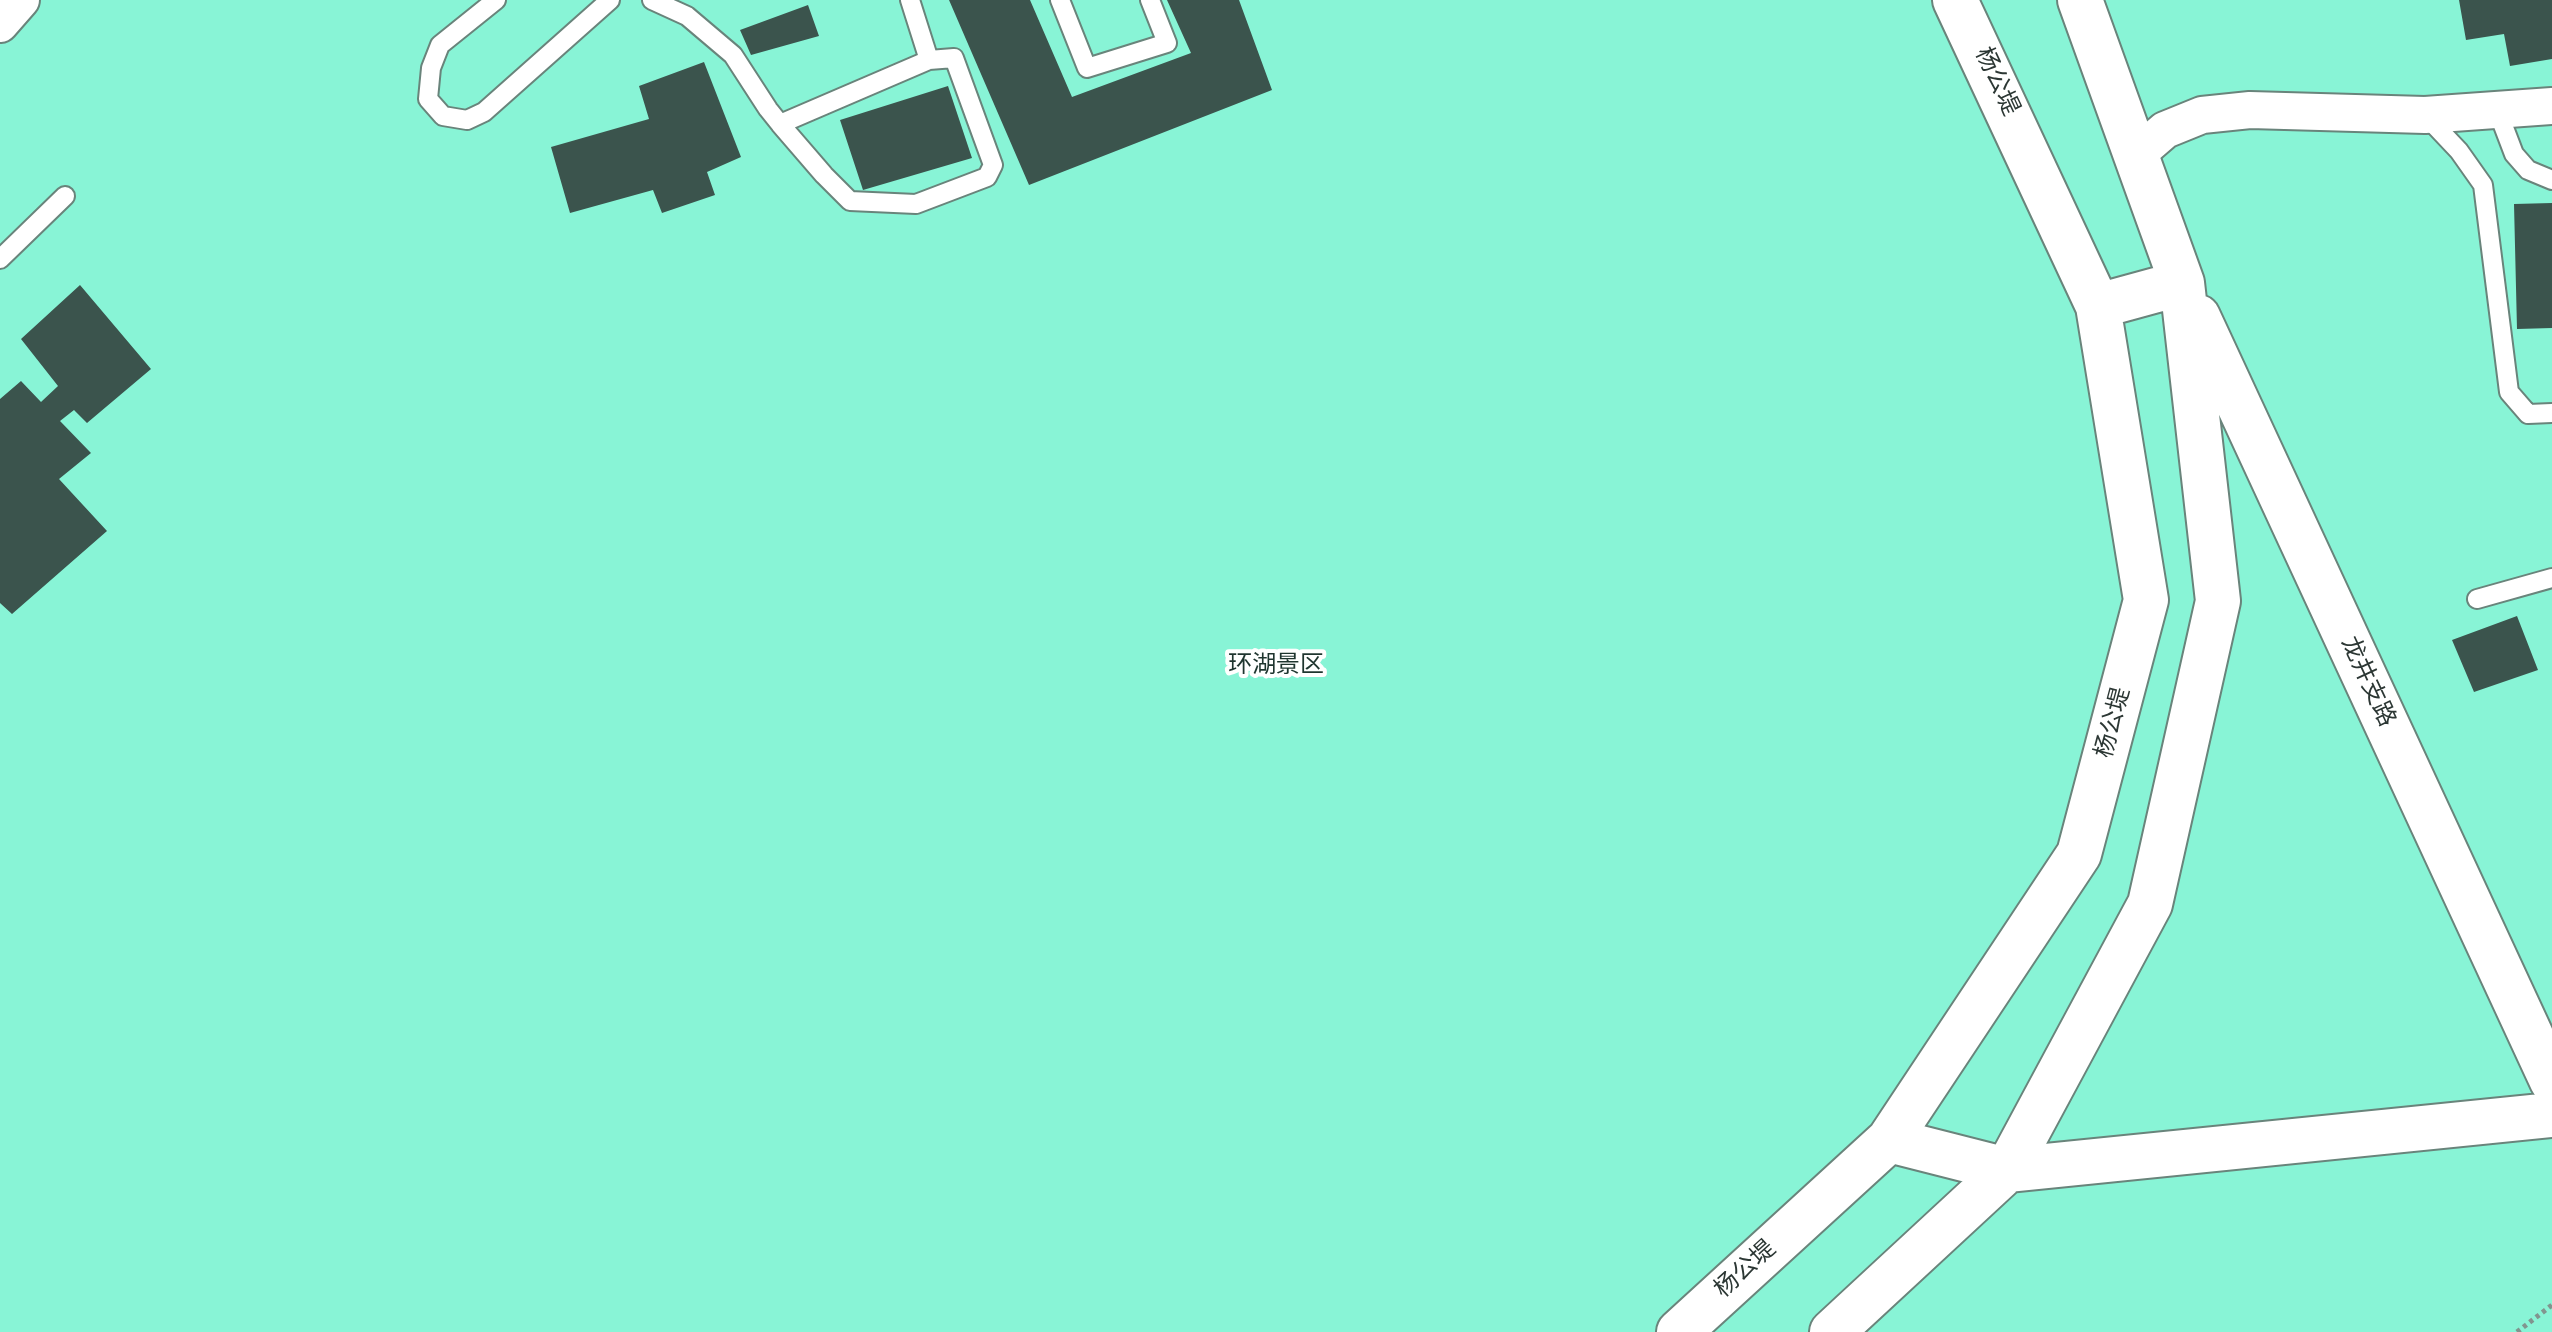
<!DOCTYPE html>
<meta charset="utf-8">
<style>
body{margin:0}
canvas{display:block;background:#ddfaf1}
</style>
<canvas width="2552" height="1332"></canvas>
<script>
const context = document.querySelector('canvas').getContext('2d');
context.lineJoin = 'round';
function fill(path, color) { context.fillStyle = color; context.fill(path, 'evenodd'); }
const toPath = rows => new Path2D(rows.map(r => 'M' + r).join(''));
function stroke(path, color, width, dash) { context.strokeStyle = color; context.lineWidth = width; context.lineCap = dash ? 'butt' : 'round'; context.setLineDash(dash || []); context.stroke(path); }
function drawText(font, color, halo, rows, align = 'center') {
  context.font = font + ' Jost,"Noto Sans SC",sans-serif'; context.lineWidth = 8; context.setLineDash([]); context.textBaseline = 'middle'; context.strokeStyle = halo; context.fillStyle = color; for (const [text, x, y, turn = 0] of rows) {
    context.save(); context.translate(x, y); context.rotate((+turn || 0) * Math.PI / 180); context.textAlign = isNaN(turn) ? turn : align; if (halo) context.strokeText(text, 0, 0); context.fillText(text, 0, 0); context.restore();
  }
}
fill(toPath([
 [0,0,2552,0,2552,1332,0,1332]
]), '#88f4d6');
fill(toPath([
 [949,0,1030,0,1072,97,1191,53,1167,0,1239,0,1272,90,1029,185],
 [2459,0,2552,0,2552,59,2510,66,2504,34,2466,40],
 [808,5,819,36,751,55,740,30],
 [704,62,741,157,707,172,715,195,662,213,653,190,570,213,551,147,649,119,639,86],
 [948,86,972,158,863,190,840,120],
 [2552,203,2552,328,2517,329,2514,204],
 [80,285,151,369,87,423,74,410,60,421,91,453,59,479,107,531,12,614,0,603,0,399,21,381,41,402,58,386,21,339],
 [2517,616,2538,670,2474,692,2452,640]
]), '#3b544d');
const lane = toPath([
 [496,0,440,45,431,68,428,99,443,116,467,120,484,112,610,0],
 [652,0,687,16,733,55,768,109,780,124,824,175,850,201,916,204,987,177,993,165,954,58,929,60,780,124],
 [910,0,929,60],
 [1060,0,1087,68,1167,43,1150,0],
 [2498,112,2514,154,2528,170,2552,180],
 [2425,115,2459,151,2483,185,2509,392,2528,414,2552,413],
 [0,259,65,196],
 [2477,599,2552,578]
]);
const street = toPath([
 [0,24,21,0],
 [2136,155,2165,130,2202,115,2250,110,2425,115,2552,106]
]);
const secondary = toPath([
 [2098,306,2182,283],
 [2198,317,2552,1081],
 [1889,1140,2007,1170,2552,1115],
 [1679,1332,1889,1140,2079,854,2146,600,2098,306,1955,0],
 [1832,1332,2007,1170,2150,904,2218,601,2182,283,2080,0]
]);
stroke(lane, '#69847b', 22);
stroke(street, '#69847b', 40);
stroke(secondary, '#69847b', 48);
stroke(toPath([
 [2517,1332,2552,1305]
]), '#81958f', 5, [4, 4]);
stroke(lane, '#fff', 18);
stroke(street, '#fff', 36);
stroke(secondary, '#fff', 44);
drawText('24px', '#2c3734', '#fff', [
 ["杨公堤",1996,82,65],
 ["龙井支路",2367,682,65],
 ["杨公堤",2114,723,-75],
 ["杨公堤",1746,1270,-42]
]);
drawText('24px', '#1f352f', '#fff', [
 ["环湖景区",1276,666]
]);
</script>
